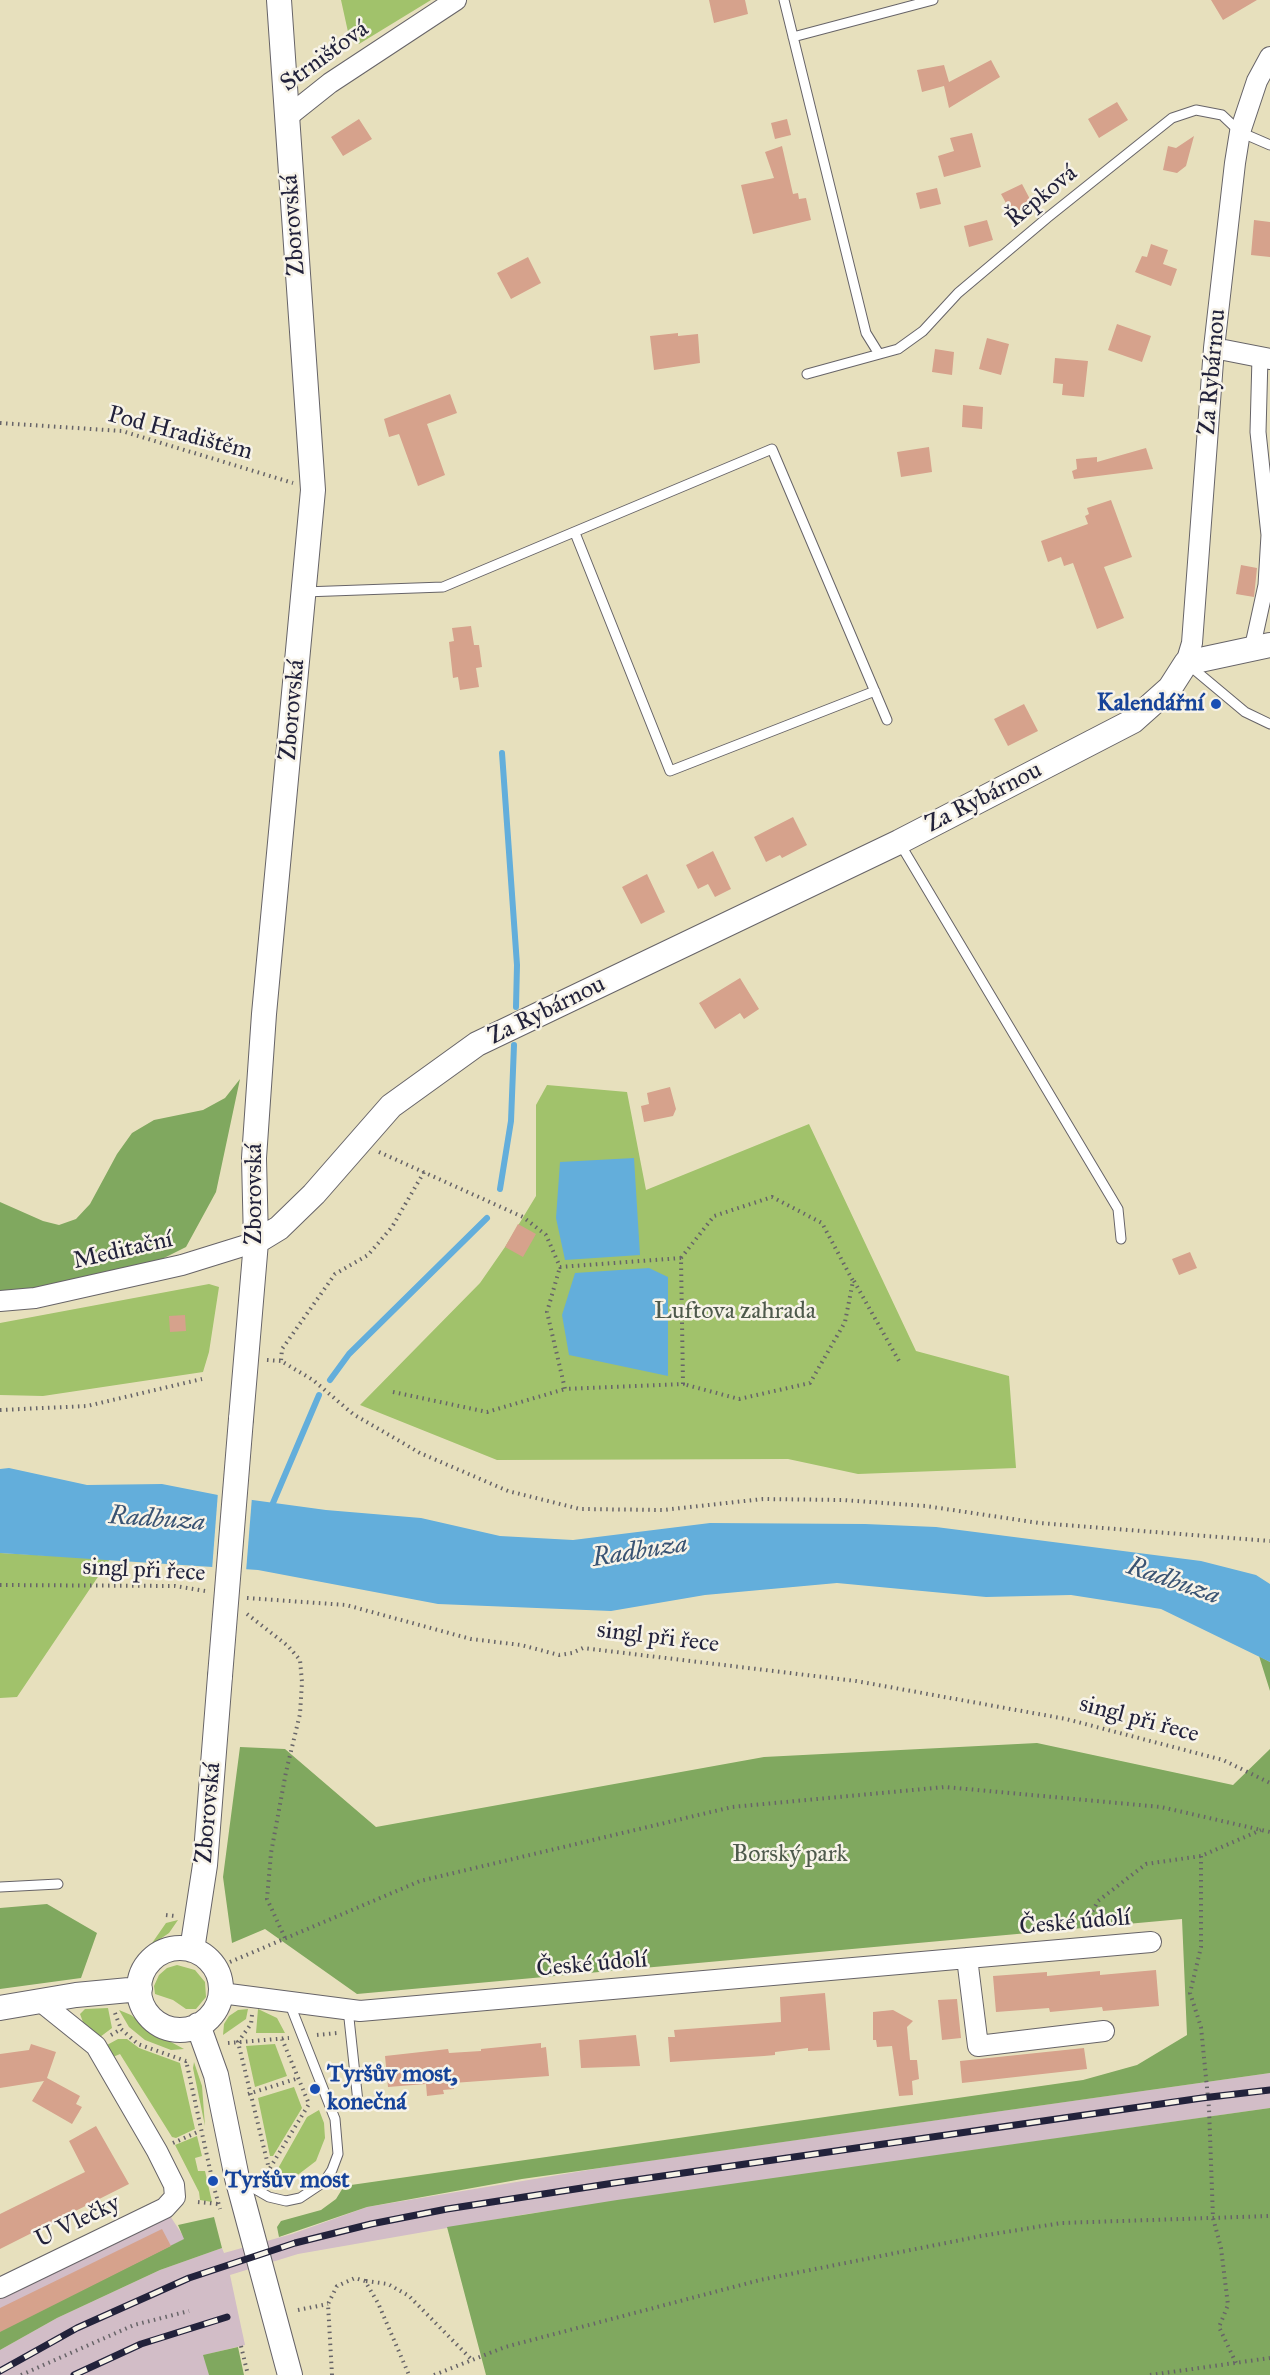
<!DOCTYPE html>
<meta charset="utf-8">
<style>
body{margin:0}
canvas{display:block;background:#e7e0bd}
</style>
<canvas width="1270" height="2375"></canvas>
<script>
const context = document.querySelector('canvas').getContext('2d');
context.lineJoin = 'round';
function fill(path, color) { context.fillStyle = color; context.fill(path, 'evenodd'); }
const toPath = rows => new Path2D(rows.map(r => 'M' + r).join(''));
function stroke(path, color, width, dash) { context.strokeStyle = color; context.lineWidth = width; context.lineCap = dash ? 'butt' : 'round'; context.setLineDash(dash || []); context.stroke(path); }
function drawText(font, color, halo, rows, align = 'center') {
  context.font = font + ' "IM FELL Great Primer",serif'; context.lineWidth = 5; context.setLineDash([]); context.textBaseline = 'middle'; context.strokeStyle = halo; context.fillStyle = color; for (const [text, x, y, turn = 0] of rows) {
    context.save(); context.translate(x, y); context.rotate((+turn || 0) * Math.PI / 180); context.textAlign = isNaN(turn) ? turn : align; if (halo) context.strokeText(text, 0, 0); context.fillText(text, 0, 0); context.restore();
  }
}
fill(toPath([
 [1270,2073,1270,2108,527,2214,298,2254,230,2275,245,2345,204,2355,209,2375,0,2375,0,2350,57,2318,160,2270,222,2248,224,2253,292,2234,367,2207,612,2166],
 [165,2208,185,2239,0,2331,0,2288]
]), '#d2bdc7');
fill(toPath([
 [341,0,431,0,359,44,350,41],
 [547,1085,627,1092,646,1190,809,1124,916,1351,1009,1376,1016,1468,858,1474,788,1459,497,1460,360,1405,480,1283,505,1247,536,1196,536,1105],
 [209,1284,219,1287,209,1352,203,1372,43,1396,0,1395,0,1323],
 [0,1553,110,1559,17,1697,0,1698],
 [178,1920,169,1933,150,1946,166,1923],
 [177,1965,195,1970,205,1982,206,1997,196,2009,186,2009,173,2000,155,1994,154,1986,159,1975,167,1968],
 [108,2008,112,2028,100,2037,83,2022,80,2014,85,2009],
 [248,2009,246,2019,223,2035,224,2024,229,2016,238,2010],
 [258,2009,277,2018,285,2033,256,2033],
 [119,2010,131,2015,154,2033,184,2049,171,2050,145,2040,129,2027],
 [118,2039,127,2039,139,2048,180,2063,195,2129,176,2138,172,2137,120,2054,113,2057,107,2045],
 [275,2044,287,2076,255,2087,246,2046],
 [194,2062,202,2086,205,2126,193,2068],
 [294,2087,302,2108,273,2156,270,2156,258,2098],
 [319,2110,324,2123,325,2138,316,2161,295,2177,279,2177,276,2172,307,2117],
 [197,2136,202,2156,195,2158,198,2171,205,2171,212,2202,200,2200,199,2192,175,2145]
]), '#a1c26b');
fill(toPath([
 [240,1079,216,1192,186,1247,142,1269,63,1284,0,1292,0,1202,43,1221,59,1225,76,1219,90,1204,117,1154,132,1133,154,1120,203,1110,225,1098],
 [1259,1656,1270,1662,1270,1691],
 [1037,1743,1233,1785,1270,1749,1270,2073,522,2179,367,2207,279,2237,277,2227,281,2221,321,2210,336,2199,344,2186,1083,2080,1137,2065,1187,2035,1182,1919,357,1994,265,1929,232,1943,223,1877,240,1747,285,1749,376,1827,764,1757],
 [47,1904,97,1933,81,1978,0,1989,0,1908],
 [1270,2108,1270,2375,486,2375,447,2227,617,2200],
 [214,2217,222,2248,160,2270,57,2318,0,2350,0,2331,184,2239,178,2225],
 [238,2347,244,2375,209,2375,203,2355]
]), '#80a85f');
fill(toPath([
 [634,1158,640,1255,565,1260,556,1218,560,1162],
 [649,1268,668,1277,668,1376,569,1355,562,1315,575,1273],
 [9,1468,87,1485,162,1484,223,1496,326,1510,421,1518,500,1536,573,1540,710,1523,865,1524,936,1527,1201,1561,1256,1575,1270,1584,1270,1662,1161,1609,1071,1595,986,1597,837,1583,705,1595,611,1611,438,1604,258,1570,0,1553,0,1469]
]), '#63aedb');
fill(toPath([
 [218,1492,252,1497,246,1572,212,1570]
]), '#e7e0bd');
stroke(toPath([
 [502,753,517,965,516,1007],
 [500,1189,511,1121,514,1045],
 [330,1380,349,1354,487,1218],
 [270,1510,319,1395]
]), '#63aedb', 6);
fill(toPath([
 [709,0,745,0,748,14,714,23],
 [1211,0,1257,0,1223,20],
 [991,60,1000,77,949,108,944,86,922,92,917,70,944,65,949,82],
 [1117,102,1128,120,1099,138,1088,119],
 [359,119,372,139,343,156,331,137],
 [787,119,791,135,775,139,771,123],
 [972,133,981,167,944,177,938,156,954,151,950,138],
 [1194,136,1186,166,1177,173,1163,170,1168,146,1176,148],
 [782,146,793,194,798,193,799,199,806,198,811,220,753,234,741,185,774,178,765,152],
 [1022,184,1032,203,1012,214,1001,194],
 [937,188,941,204,920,209,916,193],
 [987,220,993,240,969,247,964,226],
 [1254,220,1270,222,1270,257,1251,255],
 [1151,244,1168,250,1163,264,1177,269,1171,286,1135,272,1142,256,1147,257],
 [528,257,541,283,511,299,497,273],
 [1117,324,1151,336,1142,362,1108,350],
 [678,333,678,336,698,334,700,363,654,370,650,336],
 [987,338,1009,344,1001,375,979,369],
 [935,349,954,352,952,375,932,372],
 [1055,358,1088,361,1084,397,1062,395,1063,384,1053,383],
 [450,394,457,413,427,424,445,475,418,486,399,434,389,437,384,419],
 [963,405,983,407,982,429,962,427],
 [929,447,932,472,901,477,897,452],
 [1146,448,1153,469,1074,479,1072,471,1077,469,1076,459,1097,457,1097,462],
 [1111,500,1132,557,1104,567,1124,618,1097,629,1073,563,1064,566,1061,557,1048,562,1041,541,1088,524,1085,516,1089,514,1087,508],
 [1241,565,1257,568,1254,597,1236,594],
 [471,626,474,645,479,645,482,667,476,668,479,687,460,690,458,677,453,678,449,642,454,641,452,628],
 [1024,704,1038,731,1008,746,994,719],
 [793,817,807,845,782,858,780,855,766,862,754,837],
 [713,851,731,889,715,897,708,884,698,889,686,865],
 [647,874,665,912,641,924,622,887],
 [740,978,759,1009,744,1019,740,1013,715,1029,699,1003],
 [670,1087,676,1109,673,1116,644,1122,641,1106,649,1104,647,1093],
 [518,1224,536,1234,523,1257,505,1247],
 [1190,1252,1197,1268,1179,1275,1172,1259],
 [185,1315,186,1331,170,1332,169,1316],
 [1156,1970,1159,2006,1103,2011,1102,2007,1050,2012,1049,2008,996,2012,993,1976,1047,1972,1047,1976,1100,1971,1100,1975],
 [825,1993,830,2050,808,2051,808,2048,775,2052,775,2055,764,2056,670,2062,668,2037,675,2037,674,2030,781,2022,780,1997],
 [957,1999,961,2038,942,2040,938,2000],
 [893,2010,913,2021,907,2027,910,2060,917,2060,919,2079,912,2081,913,2095,899,2096,892,2046,877,2047,876,2040,873,2040,873,2012],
 [636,2035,640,2066,581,2068,579,2040],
 [541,2043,541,2048,546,2047,549,2076,453,2083,454,2089,443,2090,444,2094,427,2096,426,2084,388,2087,385,2056,448,2049,449,2053,481,2051,481,2049],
 [31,2044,56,2052,47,2078,80,2096,76,2104,82,2107,72,2124,32,2101,44,2081,0,2088,0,2054,29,2050],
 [1084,2048,1087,2069,962,2083,960,2061],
 [96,2126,129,2184,0,2249,0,2214,85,2172,69,2141],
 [162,2229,171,2246,0,2332,0,2308]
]), '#d6a28c');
const service = toPath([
 [784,0,866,333,879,354],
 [793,37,933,0],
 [807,374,898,349,923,331,958,293,1047,218,1172,118,1196,110,1222,115,1240,132,1270,145],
 [575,533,670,771,875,691],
 [304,592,443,587,772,449,887,720],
 [1190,666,1245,712,1270,724],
 [899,842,1118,1209,1121,1239],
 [0,1887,58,1884],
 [348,2009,358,2102],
 [243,2182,269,2197,286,2201,300,2198,324,2182,332,2170,338,2154,335,2119,289,2002]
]);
const pedestrian = toPath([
 [1252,649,1266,585,1269,535,1258,432,1260,357]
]);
const minor = toPath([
 [286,118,330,83,456,0],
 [1214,348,1270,359],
 [1186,663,1192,643,1214,348,1235,163,1240,132,1257,81,1270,57],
 [0,1301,35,1298,182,1265,256,1242],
 [967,1958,978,2046,1104,2031],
 [221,1993,360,2011,1151,1942],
 [0,2288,165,2208,175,2197,174,2185,157,2151,96,2046,40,2001]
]);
const tertiary = toPath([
 [256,1242,279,1228,314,1194,391,1106,477,1044,899,842,1133,721,1170,688,1186,663,1270,645],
 [241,1419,256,1242,254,1158,264,1014,313,490,279,0],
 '139 1989a41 41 0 1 1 82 0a41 41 0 1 1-82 0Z',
 [192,1950,205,1865,220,1676],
 [0,2008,76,1995,140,1989],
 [198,2025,216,2075,237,2178,290,2375]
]);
stroke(service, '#676468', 11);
stroke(pedestrian, '#676468', 17);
stroke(minor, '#676468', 22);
stroke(tertiary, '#676468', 26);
stroke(toPath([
 [0,423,122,431,293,483],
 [379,1152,523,1217,546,1235,560,1267,681,1258,683,1384,565,1389,547,1312,560,1267],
 [424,1172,392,1227,368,1255,335,1274,282,1349,281,1361,313,1380,353,1414,420,1453,508,1491,580,1509,663,1510,763,1499,843,1500,926,1506,1039,1523,1270,1541],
 [681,1258,714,1216,772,1197,822,1223,853,1281,845,1322,810,1383,739,1399,683,1384],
 [854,1281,899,1361],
 [267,1360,281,1361],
 [393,1392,487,1412,565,1389],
 [0,1410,87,1406,202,1379],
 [0,1585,175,1586,205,1591],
 [247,1598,346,1605,471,1639,521,1645,559,1655,572,1653,583,1648,856,1681,1066,1719,1223,1760,1270,1783],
 [247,1614,288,1646,300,1660,302,1682,300,1714,286,1772,271,1853,267,1899,285,1938],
 [1201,1856,1201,1947,1190,1993,1201,2027,1209,2108,1213,2218,1221,2248,1228,2305,1219,2327,1236,2363],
 [166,1915,175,1916],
 [1094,1928,1090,1916,1098,1901,1146,1864,1201,1856,1261,1830],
 [230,1962,420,1881,732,1807,945,1787,1161,1807,1270,1832],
 [115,2013,121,2029],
 [252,2015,251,2024,238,2042,269,2169,269,2182],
 [111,2035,121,2029,138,2044,186,2061,189,2059],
 [317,2035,337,2033],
 [228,2043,289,2038],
 [187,2065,213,2183],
 [248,2094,299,2078],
 [173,2143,200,2131],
 [270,2168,309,2104,282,2039],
 [215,2191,220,2209],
 [198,2202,218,2204],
 [366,2281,388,2284,409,2296,472,2360],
 [298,2310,328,2304],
 [241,2346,248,2375],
 [21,2375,134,2325,189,2311],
 [332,2375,328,2304,337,2286,355,2278,365,2281,378,2303,409,2375],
 [434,2375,505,2347,760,2280,981,2236,1061,2223,1270,2216],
 [1150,2375,1270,2358]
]), '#676468', 4, [1.5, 4.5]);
stroke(service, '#fff', 9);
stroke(pedestrian, '#fff', 15);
stroke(minor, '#fff', 20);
stroke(tertiary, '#fff', 24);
const rail = toPath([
 [0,2371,77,2328,189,2278,295,2243,371,2224,447,2209,614,2183,1202,2098,1270,2090],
 [74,2375,141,2344,227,2317]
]);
stroke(rail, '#22223b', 7);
stroke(rail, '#f7f3e8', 4.5, [14]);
const tertiaryBridge = toPath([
 [220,1676,241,1419]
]);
stroke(tertiaryBridge, '#676468', 26, []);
stroke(tertiaryBridge, '#fff', 24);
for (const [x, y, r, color] of [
 [1216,704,6,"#1a4fb4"],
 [315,2089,6,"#1a4fb4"],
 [213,2181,6,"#1a4fb4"]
]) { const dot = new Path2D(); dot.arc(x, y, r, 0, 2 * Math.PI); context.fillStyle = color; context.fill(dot); stroke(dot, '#f7f3e8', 2); }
drawText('24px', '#22223b', '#f7f3e8', [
 ["Strnišťová",325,57,-36],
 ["Řepková",1042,197,-39],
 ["Zborovská",294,225,-94],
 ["Za Rybárnou",1213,372,-85],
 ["Pod Hradištěm",180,434,15],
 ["Zborovská",293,710,-85],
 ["Za Rybárnou",984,798,-27],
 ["Za Rybárnou",547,1011,-26],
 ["Zborovská",255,1194,-90],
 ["Meditační",123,1251,-13],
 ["singl při řece",144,1571,3],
 ["singl při řece",658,1638,7],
 ["singl při řece",1139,1720,15],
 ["Zborovská",209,1813,-85],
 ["České údolí",1075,1923,-5],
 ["České údolí",592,1965,-5],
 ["U Vlečky",78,2222,-26]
]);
drawText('bold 24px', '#164399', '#f7f3e8', [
 ["Kalendářní",1204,704,"right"],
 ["Tyršův most,",327,2075],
 ["konečná",327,2103],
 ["Tyršův most",225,2181]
], 'left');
drawText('24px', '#4e5a4c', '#f7f3e8', [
 ["Luftova zahrada",735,1312],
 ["Borský park",790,1855]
]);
drawText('italic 26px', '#395373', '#f7f3e8', [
 ["Radbuza",157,1520,4],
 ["Radbuza",640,1552,-9],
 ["Radbuza",1173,1582,19]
]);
</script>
